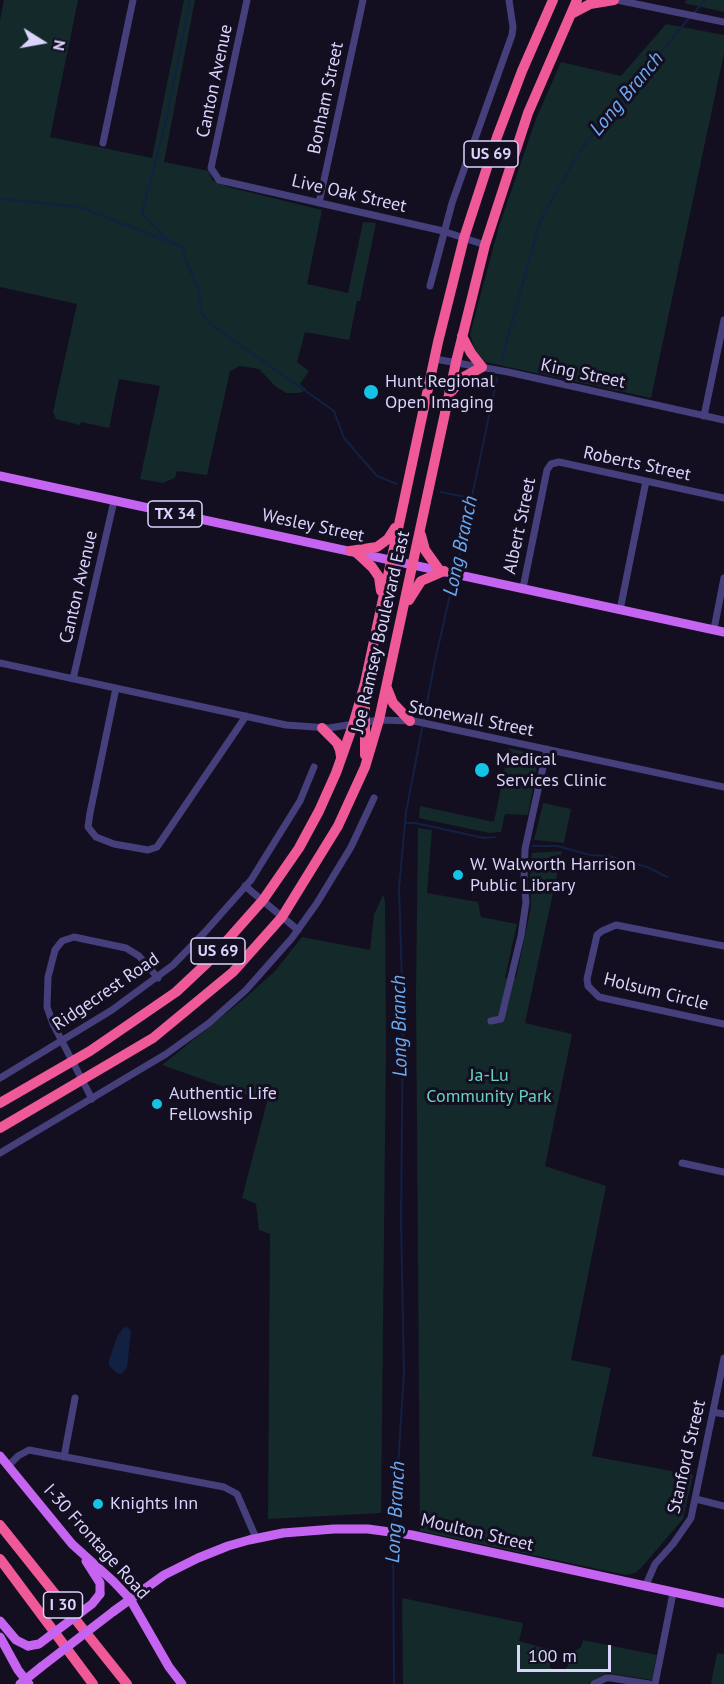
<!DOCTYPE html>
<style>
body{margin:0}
#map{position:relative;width:724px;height:1684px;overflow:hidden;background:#130f21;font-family:"PT Sans",sans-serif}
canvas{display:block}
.north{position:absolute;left:12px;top:12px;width:60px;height:60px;-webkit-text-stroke:4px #130f21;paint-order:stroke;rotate:101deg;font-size:16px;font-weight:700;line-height:24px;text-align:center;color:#dad3fb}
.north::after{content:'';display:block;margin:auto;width:21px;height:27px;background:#dad3fb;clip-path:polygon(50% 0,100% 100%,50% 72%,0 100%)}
.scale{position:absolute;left:517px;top:1645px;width:94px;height:27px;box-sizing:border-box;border:3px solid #dad3fb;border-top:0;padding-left:8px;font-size:18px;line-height:21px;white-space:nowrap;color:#dad3fb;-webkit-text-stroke:4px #130f21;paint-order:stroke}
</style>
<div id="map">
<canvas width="724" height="1684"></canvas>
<div class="north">N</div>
<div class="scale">100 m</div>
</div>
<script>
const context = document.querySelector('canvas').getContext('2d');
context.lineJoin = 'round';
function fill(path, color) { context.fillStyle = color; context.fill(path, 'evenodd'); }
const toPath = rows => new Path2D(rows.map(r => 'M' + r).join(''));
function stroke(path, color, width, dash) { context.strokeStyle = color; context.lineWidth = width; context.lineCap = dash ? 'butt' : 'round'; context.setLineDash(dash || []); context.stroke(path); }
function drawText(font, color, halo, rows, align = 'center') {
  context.font = font + ' "PT Sans",sans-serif'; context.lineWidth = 6; context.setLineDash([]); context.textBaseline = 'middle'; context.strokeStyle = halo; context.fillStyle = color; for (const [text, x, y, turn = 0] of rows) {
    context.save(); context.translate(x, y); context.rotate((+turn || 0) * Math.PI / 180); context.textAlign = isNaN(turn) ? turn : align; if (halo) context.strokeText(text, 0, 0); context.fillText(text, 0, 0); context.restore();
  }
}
fill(toPath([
 [4,0,78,0,50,137,152,158,184,0,195,0,164,162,209,171,212,180,228,187,322,210,307,284,348,293,363,222,376,223,360,301,357,301,349,340,305,332,297,362,309,371,300,384,307,390,299,393,286,393,275,386,259,369,240,366,230,371,207,475,177,471,175,478,163,483,140,479,160,386,119,379,109,428,81,422,80,425,56,419,53,412,77,304,0,287,0,20],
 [687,0,724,0,724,12,684,3],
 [666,24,724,35,724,53,651,398,485,362,475,351,470,334,499,226,536,119,561,62,621,76],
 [509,748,539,755,528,815,505,814,501,832,489,833,419,818,420,806,494,822],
 [543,803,571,809,564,843,534,840],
 [418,828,432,830,427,893,478,902,481,917,517,924,505,978,516,978,531,907,530,869,532,853,562,851,525,1023,572,1034,545,1166,606,1186,571,1360,611,1368,592,1456,693,1475,683,1519,641,1568,635,1573,626,1575,420,1531,416,992],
 [383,895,385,900,386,1046,381,1513,268,1519,270,1234,259,1230,256,1204,242,1198,267,1102,162,1065,245,998,275,971,302,937,370,950,374,915],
 [402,1598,523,1623,519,1641,551,1650,550,1668,563,1672,568,1665,572,1653,581,1647,583,1640,657,1655,652,1680,608,1673,602,1675,588,1684,403,1684],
 [717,1653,724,1654,724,1684,711,1684]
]), '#13292a');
fill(toPath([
 [127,1327,131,1331,127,1367,122,1374,117,1373,109,1366,109,1360,117,1337,123,1328]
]), '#122142');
stroke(toPath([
 [693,14,705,0],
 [0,199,80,207,183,247,185,259,199,290,202,313,209,323,334,411,344,438,377,476,397,484],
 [167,240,142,213,166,121,190,0],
 [501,362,540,221,580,151,689,18],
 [441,492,470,498],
 [456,572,497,378],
 [405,823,415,823,484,838,495,837],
 [533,846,557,846,590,855,608,856,647,867,667,877],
 [394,1529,404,1372,401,1220,403,1014,399,888,406,812,435,661,454,577],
 [393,1534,394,1684]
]), '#122142', 2);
stroke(toPath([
 [247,0,211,168,219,180,443,231,485,245],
 [617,0,724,22],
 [103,143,133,0],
 [319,203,363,0],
 [430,286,452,203,512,35,513,27,509,0],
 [435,359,508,372,724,420],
 [704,416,724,320],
 [523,588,547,470,551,464,559,462,724,498],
 [620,610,646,481],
 [714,629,724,578],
 [0,663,286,725,329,728,379,720,414,721,724,787],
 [73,679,114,501],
 [116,688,90,813,88,827,96,837,114,844,148,850,157,847,246,716],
 [245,886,298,930],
 [724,946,616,925,602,931,597,935,587,979,588,986,599,997,724,1024],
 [491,1021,501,1019,521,936,526,902,524,880,525,849,547,749],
 [0,1078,112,1010,173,965,205,932,251,880,300,801,314,767],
 [92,1099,53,1024,47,1007,48,977,55,950,62,941,74,937,126,948,139,956,158,978],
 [0,1153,166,1054,209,1023,246,990,292,938,317,903,351,847,374,798],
 [682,1163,724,1172],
 [713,1412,724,1414],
 [64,1457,75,1398],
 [8,1466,18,1456,29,1450,224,1487,237,1494,256,1538],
 [696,1499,724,1506],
 [645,1587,655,1564,673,1544,691,1518,724,1358],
 [594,1684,606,1678,611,1678,649,1684],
 [655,1684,673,1593]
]), '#453f7b', 7);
stroke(toPath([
 [0,476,724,632],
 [0,1456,72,1544,113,1581,130,1599,169,1667,182,1684],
 [86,1561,100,1583,100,1594],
 [114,1611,164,1575,198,1558,228,1546,249,1540,283,1533,334,1529,368,1529,412,1535,724,1603],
 [0,1621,16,1640,28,1646],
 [0,1637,18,1670,29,1684],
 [20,1684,41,1667]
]), '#c564f1', 9);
stroke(toPath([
 [571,14,590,4,614,0],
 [452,391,462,378,482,367,471,353,462,336],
 [421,535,425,550,440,571],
 [350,551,377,547,388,539,395,528],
 [357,553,372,567,379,577,381,591],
 [409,600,421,581,444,571],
 [387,688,393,703,410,721],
 [322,728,337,743,340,750,341,757],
 [365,755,365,696],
 [0,1103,90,1051,176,992,208,962,263,900,299,848,319,811,336,773,353,725,365,683,438,342,464,238,497,137,522,71,553,0],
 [0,1128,153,1038,233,972,282,917,338,826,365,767,379,720,456,362,485,245,528,113,577,0],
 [0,1525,127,1684],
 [0,1559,93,1684]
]), '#f05998', 10);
stroke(toPath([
 [28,1646,39,1644,92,1604,100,1594],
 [41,1667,114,1611]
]), '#c564f1', 9);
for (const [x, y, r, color] of [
 [371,392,8,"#15c3e5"],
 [482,770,8,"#15c3e5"],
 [458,875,6,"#15c3e5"],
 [157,1104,6,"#15c3e5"],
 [98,1504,6,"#15c3e5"]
]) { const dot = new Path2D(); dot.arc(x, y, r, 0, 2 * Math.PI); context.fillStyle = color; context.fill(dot); stroke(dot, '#130f21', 2); }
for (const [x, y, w] of [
 [491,154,54],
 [175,514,54],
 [218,951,54],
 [63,1605,39]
]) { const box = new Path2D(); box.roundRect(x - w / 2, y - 13, w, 26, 4.5); context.fillStyle = '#130f21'; context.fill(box); stroke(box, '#dad3fb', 1.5); }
drawText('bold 16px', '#dad3fb', null, [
 ["US 69",491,154],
 ["TX 34",175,514],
 ["US 69",218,951],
 ["I 30",63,1605]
]);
drawText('18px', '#dad3fb', '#130f21', [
 ["Canton Avenue",215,81,-78],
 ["Bonham Street",326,98,-78],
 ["Live Oak Street",349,194,13],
 ["King Street",583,374,12],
 ["Roberts Street",637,464,12],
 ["Wesley Street",313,526,12],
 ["Albert Street",520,526,-78],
 ["Canton Avenue",79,587,-77],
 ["Joe Ramsey Boulevard East",381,632,-77],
 ["Stonewall Street",471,719,11],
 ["Ridgecrest Road",106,992,-34],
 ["Holsum Circle",656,992,14],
 ["Stanford Street",687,1457,-77],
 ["Moulton Street",477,1533,13],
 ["I-30 Frontage Road",96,1542,48]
]);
drawText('18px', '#dad3fb', '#130f21', [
 ["Hunt Regional",385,382],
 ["Open Imaging",385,403],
 ["Medical",496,760],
 ["Services Clinic",496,781],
 ["W. Walworth Harrison",470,865],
 ["Public Library",470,886],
 ["Authentic Life",169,1094],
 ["Fellowship",169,1115],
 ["Knights Inn",110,1504]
], 'left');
drawText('18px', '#66d4c0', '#130f21', [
 ["Ja-Lu",489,1076],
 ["Community Park",489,1097]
]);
drawText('italic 20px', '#6baaf2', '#130f21', [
 ["Long Branch",627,94,-50],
 ["Long Branch",461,546,-78],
 ["Long Branch",400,1026,-91],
 ["Long Branch",396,1512,-87]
]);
</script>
